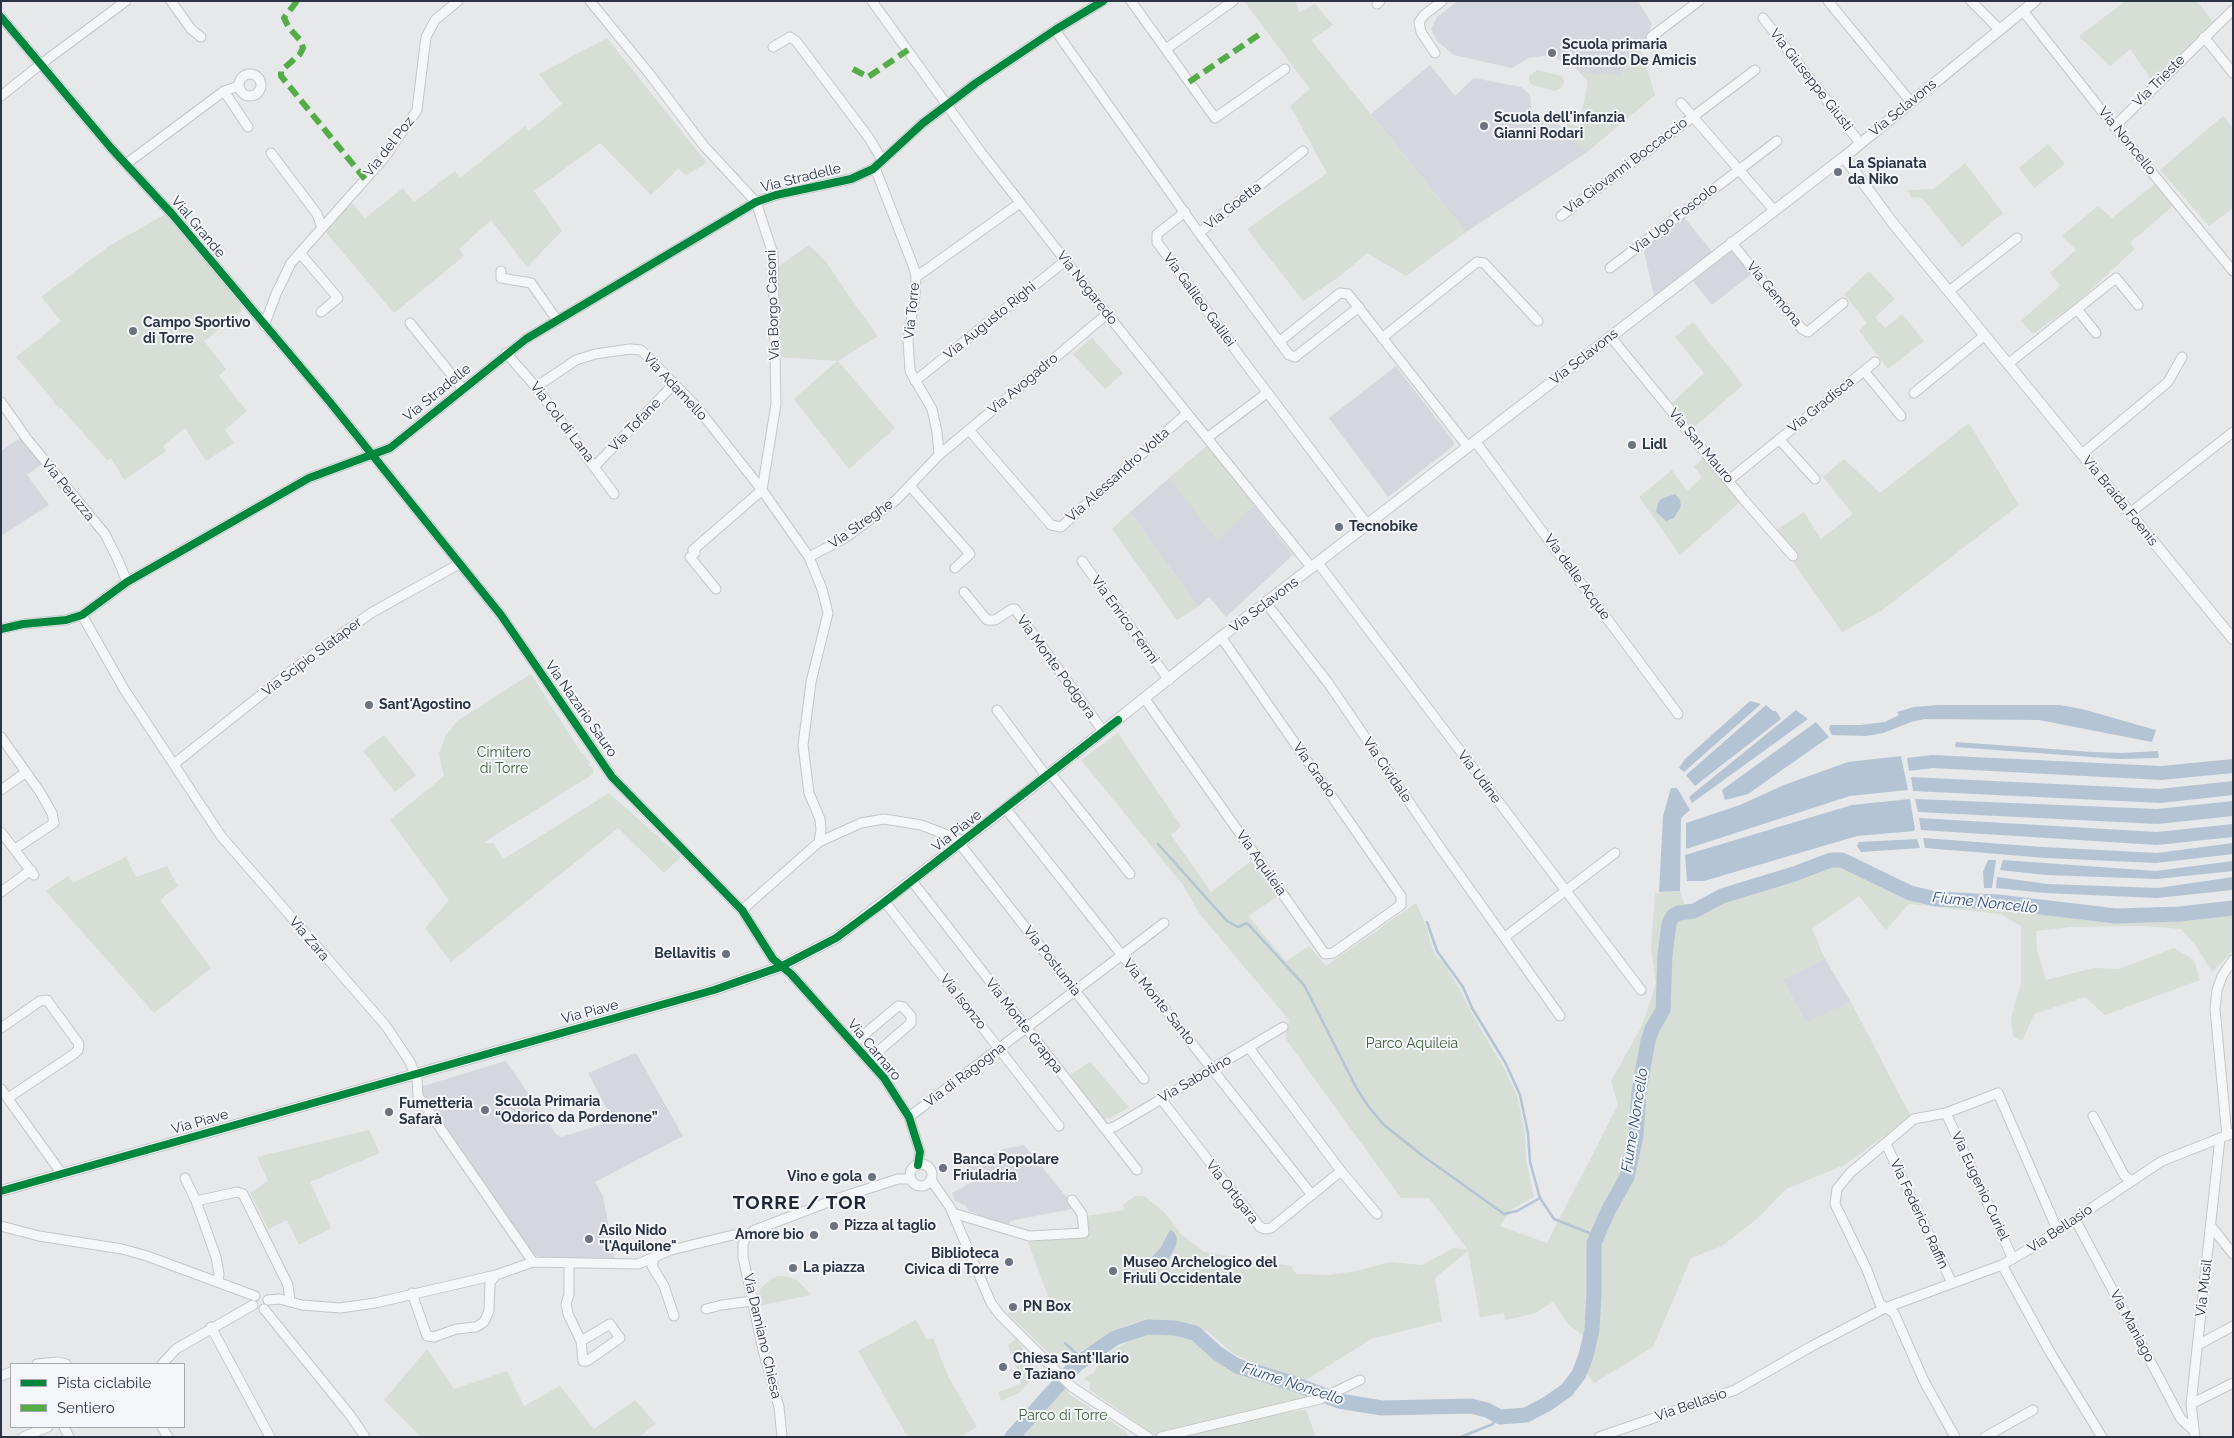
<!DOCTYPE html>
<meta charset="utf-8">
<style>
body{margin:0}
#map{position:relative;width:2234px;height:1438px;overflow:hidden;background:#e6e8ea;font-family:Raleway,sans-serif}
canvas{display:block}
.frame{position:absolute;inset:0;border:2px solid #2b3445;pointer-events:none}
.legend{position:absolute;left:10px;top:1363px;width:175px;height:65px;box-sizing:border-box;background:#f4f6f9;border:1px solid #a4a8b1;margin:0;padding:6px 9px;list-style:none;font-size:15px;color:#2b3445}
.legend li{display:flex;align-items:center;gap:10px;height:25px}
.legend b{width:25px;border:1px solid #a4a8b1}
</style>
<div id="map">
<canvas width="2234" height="1438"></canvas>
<div class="frame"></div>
<ul class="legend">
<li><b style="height:6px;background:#00873e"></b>Pista ciclabile</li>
<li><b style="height:6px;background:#54ac47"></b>Sentiero</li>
</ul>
</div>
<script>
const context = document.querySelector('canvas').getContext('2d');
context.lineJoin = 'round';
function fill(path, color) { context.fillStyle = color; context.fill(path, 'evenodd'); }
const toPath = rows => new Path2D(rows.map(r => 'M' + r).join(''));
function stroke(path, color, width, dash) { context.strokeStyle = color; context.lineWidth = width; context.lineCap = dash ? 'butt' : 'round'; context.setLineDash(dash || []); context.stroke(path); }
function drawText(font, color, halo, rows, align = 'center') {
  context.font = font + ' Raleway,sans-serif'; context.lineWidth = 4; context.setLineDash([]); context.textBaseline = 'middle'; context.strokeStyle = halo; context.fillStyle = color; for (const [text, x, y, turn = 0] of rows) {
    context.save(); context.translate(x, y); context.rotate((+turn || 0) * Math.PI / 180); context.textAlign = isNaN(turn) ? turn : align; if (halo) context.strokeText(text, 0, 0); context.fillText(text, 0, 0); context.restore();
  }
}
fill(toPath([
 [1458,1,1638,1,1652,24,1641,52,1655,95,1587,152,1466,232,1371,114,1430,65,1455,96,1474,78,1521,87,1530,95,1532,117,1539,118,1546,114,1564,129,1568,124,1579,127,1588,82,1577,69,1550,55,1528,58,1512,68,1454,55,1438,42,1431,29,1437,17],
 [1683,216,1714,254,1655,300,1643,247],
 [1731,246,1753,273,1712,305,1690,277],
 [1396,366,1454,442,1453,446,1388,497,1329,418],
 [22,437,43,463,27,475,49,505,1,536,1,451],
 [1207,446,1293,555,1226,617,1209,597,1198,607,1130,512],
 [1825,959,1851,1002,1806,1023,1782,979],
 [636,1053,683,1136,595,1182,603,1196,615,1262,584,1262,582,1258,542,1257,535,1255,519,1236,420,1092,423,1086,506,1061,556,1134,561,1137,613,1121,588,1073],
 [1024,1145,1069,1200,1072,1209,1020,1219,1011,1221,1007,1226,969,1211,966,1206,955,1201,952,1193,974,1181,966,1167,1004,1149]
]), '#d4d7dd');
fill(toPath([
 [1244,1,1296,1,1299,12,1315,4,1333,25,1311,40,1466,232,1406,276,1367,253,1340,276,1303,301,1247,229,1327,173,1290,106,1310,89],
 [2126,1,2197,1,2213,22,2152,81,2130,49,2110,66,2079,36],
 [1646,37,1641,52,1655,95,1587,152,1564,130,1568,124,1579,127,1588,82,1580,71,1600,76,1602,74,1621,76,1628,52],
 [607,38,707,163,686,175,678,169,651,195,600,143,534,191,562,231,527,267,491,220,459,249,464,256,394,313,324,230,350,201,365,218,403,188,414,202,455,171,460,178,525,126,529,131,562,104,539,74],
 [1537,70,1562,76,1564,82,1562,88,1555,91,1532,85,1529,81,1529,76],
 [2223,116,2233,128,2233,208,2209,226,2160,170],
 [2048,144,2065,164,2034,188,2019,168],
 [1965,163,2003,213,1962,247,1922,198,1911,197,1908,190,1934,189],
 [2156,183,2174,205,2130,243,2135,249,2075,304,2033,334,2021,321,2060,286,2050,273,2076,250,2062,236,2098,206,2112,218],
 [166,214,238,301,243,310,204,341,226,369,219,376,247,411,225,430,234,443,206,461,185,428,163,446,166,451,124,480,111,458,107,460,61,408,59,409,53,402,54,401,16,357,61,321,41,297,109,246],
 [809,245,827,263,853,302,878,336,838,361,895,428,849,469,794,399,837,361,779,357,779,266],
 [1869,271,1895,299,1875,317,1885,328,1902,314,1924,341,1888,369,1859,331,1867,323,1844,294],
 [1693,322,1743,385,1693,428,1672,403,1704,373,1675,337],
 [1092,338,1123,373,1105,389,1073,354],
 [1969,423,2019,505,1881,611,1842,632,1794,563,1799,556,1776,530,1804,512,1821,539,1853,514,1823,477,1844,459,1880,493],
 [1207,446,1254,506,1217,540,1169,478],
 [1704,457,1741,501,1680,555,1639,497,1672,470,1687,491,1702,477,1694,467],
 [1130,512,1198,607,1177,620,1112,529],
 [531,674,582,754,583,753,590,763,588,765,593,769,593,774,483,843,493,843,504,859,609,793,681,857,664,873,618,828,451,962,425,928,449,900,390,820,444,776,439,754,445,737,457,721],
 [1118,733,1181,826,1171,835,1211,892,1251,861,1278,896,1248,916,1286,961,1309,946,1326,966,1416,903,1425,923,1434,954,1444,963,1461,992,1481,1030,1503,1066,1518,1098,1525,1135,1526,1159,1534,1197,1512,1209,1500,1226,1547,1243,1618,1105,1611,1081,1642,1026,1656,983,1651,948,1655,893,1680,891,1687,912,1702,907,1710,901,1722,896,1794,874,1831,860,1842,860,1910,893,1936,899,1998,902,2116,916,2180,914,2233,908,2233,951,2212,972,2196,946,2181,929,2143,926,2071,927,2036,931,2037,950,2046,980,2094,968,2119,969,2174,948,2194,960,2200,980,2105,1015,2085,997,2034,1014,2022,1041,2013,1036,2011,1018,2021,983,2021,926,2000,914,1909,904,1886,930,1859,896,1812,929,1825,959,1782,980,1806,1023,1851,1002,1911,1117,1844,1165,1786,1189,1757,1219,1722,1246,1691,1258,1653,1347,1594,1383,1576,1360,1584,1336,1569,1325,1553,1302,1535,1313,1510,1319,1505,1320,1504,1313,1480,1317,1468,1251,1435,1278,1442,1321,1371,1339,1306,1380,1252,1363,1234,1354,1207,1331,1185,1324,1156,1322,1133,1323,1114,1331,1065,1361,1060,1353,1049,1353,1007,1313,1049,1299,1028,1242,1088,1236,1087,1216,1124,1210,1123,1205,1135,1196,1144,1196,1164,1212,1182,1235,1204,1252,1291,1266,1296,1274,1329,1275,1357,1271,1389,1262,1422,1265,1454,1248,1468,1250,1429,1198,1401,1198,1285,1038,1289,1020,1199,913,1183,885,1081,760],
 [384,735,416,775,395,792,363,751],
 [126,857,136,877,167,866,178,886,160,900,211,968,154,1013,46,891,68,876,73,883],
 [1090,1062,1129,1107,1111,1118,1104,1119,1100,1115,1070,1075],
 [369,1130,380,1153,310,1182,331,1228,299,1245,287,1220,268,1229,250,1193,268,1181,257,1157],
 [778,1276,786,1276,797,1280,811,1295,758,1306,756,1296,760,1289,770,1280],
 [916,1320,927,1340,933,1338,948,1376,977,1427,959,1437,908,1437,858,1351],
 [1158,1333,1176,1333,1192,1337,1223,1364,1238,1372,1313,1396,1292,1403,1156,1436,1090,1390,1090,1383,1084,1378,1093,1373,1105,1355,1137,1337],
 [1016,1339,1039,1371,1019,1393,1001,1401,998,1392,1021,1384,1008,1345],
 [427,1349,454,1389,507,1371,524,1406,560,1386,594,1429,635,1400,656,1424,639,1437,421,1437,384,1400],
 [1063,1387,1073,1397,1125,1431,1129,1437,1017,1437],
 [1306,1410,1316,1437,1182,1437,1281,1413]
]), '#d6ded6');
fill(toPath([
 [1675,494,1680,500,1681,506,1674,518,1666,521,1656,512,1658,503,1661,499],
 [1750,701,1761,704,1684,772,1679,768,1685,759],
 [1766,705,1773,711,1776,711,1781,719,1695,786,1686,775],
 [1939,705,2059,705,2082,709,2156,730,2152,742,2039,720,1925,719,1911,722,1883,733,1866,736,1832,735,1829,729,1830,725,1860,725,1885,722,1899,715,1897,712,1914,707],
 [1796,710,1808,719,1692,803,1689,797],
 [1816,722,1829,737,1748,794,1725,800,1722,790],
 [1956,742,2092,752,2122,753,2158,751,2159,758,2118,759,1955,747],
 [1932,755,2161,766,2233,759,2233,773,2161,780,1933,768,1909,771,1907,758],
 [1901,756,1908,790,1850,796,1686,849,1686,823,1740,805,1784,785,1848,762],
 [1911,777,2159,789,2233,781,2233,795,2161,803,1913,791],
 [1671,788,1677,788,1690,810,1681,818,1680,891,1659,892,1663,816],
 [1910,799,1915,829,1914,831,1857,836,1704,881,1687,881,1685,855,1852,805],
 [1915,799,2157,809,2233,801,2233,816,2158,824,1918,812],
 [1919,818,2157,832,2233,824,2233,837,2157,845,1921,830],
 [1923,838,2043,847,2157,853,2233,843,2233,854,2156,863,2046,858,1925,848],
 [1917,839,1920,848,1861,852,1857,846,1859,842],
 [1988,860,1996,860,1992,888,1984,888,1983,872],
 [2003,860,2156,871,2233,861,2233,871,2157,879,2046,875,2000,870],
 [1997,877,2048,884,2158,888,2233,877,2233,890,2156,898,2045,893,1996,888],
 [1170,1230,1174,1232,1177,1238,1176,1246,1167,1262,1159,1264,1153,1261,1152,1257,1161,1247]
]), '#b4c4d5');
stroke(toPath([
 [1158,844,1227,921,1238,927,1247,923,1304,985,1357,1089,1368,1106,1384,1125,1423,1156,1504,1214,1517,1211,1540,1198,1554,1219,1597,1236],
 [1427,922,1437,951,1463,987,1472,1008,1506,1064,1520,1095,1528,1133,1530,1162,1540,1198],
 [1065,1343,1083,1360],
 [1461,1437,1493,1424,1496,1415]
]), '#b4c4d5', 2.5);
stroke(toPath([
 [1012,1437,1077,1364,1115,1338,1148,1327,1175,1328,1195,1333,1217,1353,1237,1366,1295,1384,1339,1401,1382,1408,1471,1406,1487,1410,1500,1417,1526,1415,1547,1404,1567,1390,1579,1374,1586,1356,1592,1330,1594,1294,1594,1243,1608,1211,1627,1177,1636,1136,1639,1091,1648,1041,1652,1029,1663,1010,1665,955,1669,924,1673,916,1679,913,1694,911,1722,896,1794,874,1831,860,1842,860,1910,893,1936,899,1998,902,2116,916,2180,914,2233,908]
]), '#b4c4d5', 15);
const minor = toPath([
 [171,1,191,29,201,37],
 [590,1,648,72,704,146,756,202,773,254,776,404,762,490,693,550,695,553,690,557,716,589],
 [872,1,980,151,1107,314,1312,568],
 [1131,1,1215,118,1285,69],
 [1828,1,1911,102],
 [1971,1,1999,29],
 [1377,4,1380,1],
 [2023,11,2109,120,2233,271],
 [1,17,111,148,172,214,329,401,501,615,612,777,742,910,773,959,791,974,884,1078,909,1117,920,1152,918,1165],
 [1763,18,1860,143],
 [1055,30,1199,233,1289,355,1295,357,1359,307],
 [1651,37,1699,1],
 [2204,37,2233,73],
 [773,47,790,37,796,41,869,138,882,160],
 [1166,49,1233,1],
 [1435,53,1421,32,1419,22,1424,15,1442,1],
 '239 85a11 11 0 1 1 22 0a11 11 0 1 1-22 0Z',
 [224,91,248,127],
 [1,96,41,64,126,1],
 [1681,103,1773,209],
 [2115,126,2233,10],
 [271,153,317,214,322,228],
 [126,164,224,91,239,86],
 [875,168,914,268,916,277,915,295,908,340,910,371,932,409,937,432,939,455],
 [1185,212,1157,234,1157,242,1242,359,1367,524],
 [1561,216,1755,70],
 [1199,233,1303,151],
 [1731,242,1802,329,1808,332,1843,303],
 [300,253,338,298,321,312],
 [1610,268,1777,141],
 [501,271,501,278,531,283,557,320],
 [916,277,1020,203],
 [1949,291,2017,238],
 [2077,309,2096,333],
 [410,323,463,389],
 [264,326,276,294,291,263,385,157,417,110,426,37,435,20,458,1],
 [1610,336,1744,500,1793,556],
 [1382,338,1477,262,1484,263,1538,321],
 [1279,342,1340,293,1348,294,1468,447],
 [506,353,536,387,614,494],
 [2008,364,2116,278,2138,305],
 [1864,371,1901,416],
 [915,381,1065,261],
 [536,387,576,360,595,354,630,349,641,350,696,406,762,490,809,557,822,589,828,613,811,682,803,745,809,793,820,819,821,830,819,842],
 [1914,393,1984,336],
 [1,402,27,439,105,534,118,560,127,582],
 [969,430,1051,525,1061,527,1187,413],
 [1207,438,1267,393],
 [1779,439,1815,479],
 [1475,441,1678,714],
 [2082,454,2168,382,2182,357],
 [595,466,674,384],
 [1729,480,1875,362],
 [910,486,970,554,955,568],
 [2130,513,2233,432],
 [809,557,845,538,896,500,939,455,1107,314],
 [1082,561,1169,680],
 [1318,563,1641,990],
 [964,592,987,620,995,620,1012,609,1015,609,1103,731],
 [1266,603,1329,684,1437,843,1560,1016],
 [82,615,124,689,221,836,386,1026,410,1062,417,1079,418,1096,533,1262],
 [1,629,23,624,66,620,82,615,127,582,309,478,390,448,526,339,756,202,776,195,851,179,873,169,923,123,976,83,1055,30,1103,1],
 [1145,699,1325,954,1333,953,1401,905,1401,896,1221,637],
 [997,710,1047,777],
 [1,737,40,792,52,813,54,823,15,849],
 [174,764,291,671,371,613,459,564],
 [1051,774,1130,874],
 [1,790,25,773],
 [1006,809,1312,1195],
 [1,832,34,875],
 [960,844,1144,1079],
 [912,881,1137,1170],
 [1,892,31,870],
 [885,902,1059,1126],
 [742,910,819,842,861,823,884,819,921,825,963,841],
 [1505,937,1615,853],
 [1,1028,40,1001,47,1000,79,1044,78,1050,74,1054,8,1098],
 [853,1044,898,1006,903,1007,911,1016,911,1023,868,1060],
 [1249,1048,1341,1171,1377,1214],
 [1,1089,62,1174],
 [1161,1099,1260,1227,1265,1229,1271,1228,1341,1171],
 [1946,1113,2013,1259],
 [2093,1116,2124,1175,2131,1181],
 [909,1117,1164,923],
 [1106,1129,1114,1127,1283,1027],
 [2227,1136,2215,1009,2217,990,2222,976,2233,960],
 [1886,1144,1952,1283],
 '910 1175a11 11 0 1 1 22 0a11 11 0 1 1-22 0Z',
 [185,1178,196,1201,237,1192,243,1194,288,1285,290,1302],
 [931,1180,950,1207,991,1303,1000,1315,1072,1387,1148,1437],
 [196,1201,216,1257,219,1274,218,1282],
 [953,1213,1029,1236,1084,1233,1082,1214,1072,1200],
 [2075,1219,2181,1419,2193,1430],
 [1,1226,39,1236,122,1249,147,1256,255,1296],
 [2211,1226,2233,1254],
 [747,1235,743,1244,743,1257,763,1350,779,1407,782,1437],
 [654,1259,652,1266,664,1286,674,1316],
 [569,1264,569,1294,566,1304,568,1314,581,1341,583,1361,587,1361,620,1338,610,1324,581,1341],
 [2002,1265,2051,1354,2102,1437],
 [412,1293,427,1336,434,1337,456,1329,476,1327,484,1322,489,1311,490,1282,496,1275],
 [268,1300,280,1299,302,1305,340,1308,375,1303,496,1275,533,1262,638,1264,671,1250,733,1235,747,1235,755,1230,839,1198,898,1179,910,1179],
 [264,1309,350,1415,365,1437],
 [706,1309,722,1305,752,1301],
 [211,1327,270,1437],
 [2198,1345,2233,1326],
 [37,1364,57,1362,66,1364],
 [162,1364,176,1349,253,1305],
 [1,1376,11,1372],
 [2191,1404,2233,1383],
 [64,1427,69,1437],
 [162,1427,168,1437],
 [23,1437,48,1427],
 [1161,1437,1320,1399,1360,1380],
 [1599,1437,1735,1390,1812,1346,1885,1308,2002,1265,2036,1245,2162,1161,2233,1133],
 [1955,1437,1924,1381,1894,1313,1880,1304,1867,1270,1835,1204,1837,1189,1850,1173,1914,1119,1946,1113,1998,1093,2057,1229],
 [1985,1437,2033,1410],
 [2195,1437,2191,1404,2220,1138]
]);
const tertiary = toPath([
 [1844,157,1892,222,2233,639],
 [1,1191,714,990,780,967,836,938,1014,802,1221,637,1844,157,2035,1]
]);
stroke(minor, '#c4c6c8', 11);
stroke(tertiary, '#c4c6c8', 12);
stroke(minor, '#f5f6f7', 9);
stroke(tertiary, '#f5f6f7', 10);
stroke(toPath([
 [297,1,284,18,289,28,300,40,303,48,300,54,281,71,281,76,365,179],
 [853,69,868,77,908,50],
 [1189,82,1260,34]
]), '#54ac47', 6, [12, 6]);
stroke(toPath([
 [1,17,111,148,172,214,329,401,501,615,612,777,742,910,773,959,791,974,884,1078,909,1117,920,1152,918,1165],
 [1,629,23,624,66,620,82,615,127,582,309,478,390,448,526,339,756,202,776,195,851,179,873,169,923,123,976,83,1055,30,1103,1],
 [1,1191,714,990,780,967,836,938,882,904,1118,720]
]), '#00873e', 8);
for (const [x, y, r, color] of [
 [1552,53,5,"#6c737f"],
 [1484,126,5,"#6c737f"],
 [1838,172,5,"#6c737f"],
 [133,331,5,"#6c737f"],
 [1632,445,5,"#6c737f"],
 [1339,527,5,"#6c737f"],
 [369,705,5,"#6c737f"],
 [726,954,5,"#6c737f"],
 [485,1110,5,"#6c737f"],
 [389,1112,5,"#6c737f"],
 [943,1168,5,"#6c737f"],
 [872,1177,5,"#6c737f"],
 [834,1226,5,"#6c737f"],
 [814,1235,5,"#6c737f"],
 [589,1239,5,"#6c737f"],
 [1009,1262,5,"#6c737f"],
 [793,1268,5,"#6c737f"],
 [1113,1271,5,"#6c737f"],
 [1013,1307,5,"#6c737f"],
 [1003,1367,5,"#6c737f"]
]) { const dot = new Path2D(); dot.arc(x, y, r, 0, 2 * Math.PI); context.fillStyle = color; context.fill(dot); stroke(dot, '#f4f6f9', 2); }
drawText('bold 14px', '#2b3445', '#f4f6f9', [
 ["Scuola primaria",1562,45],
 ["Edmondo De Amicis",1562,61],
 ["Scuola dell'infanzia",1494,118],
 ["Gianni Rodari",1494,134],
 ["La Spianata",1848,164],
 ["da Niko",1848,180],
 ["Campo Sportivo",143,323],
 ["di Torre",143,339],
 ["Lidl",1642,445],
 ["Tecnobike",1349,527],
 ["Sant'Agostino",379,705],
 ["Bellavitis",716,954,"right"],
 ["Scuola Primaria",495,1102],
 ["“Odorico da Pordenone”",495,1118],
 ["Fumetteria",399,1104],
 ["Safarà",399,1120],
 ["Banca Popolare",953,1160],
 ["Friuladria",953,1176],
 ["Vino e gola",862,1177,"right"],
 ["Pizza al taglio",844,1226],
 ["Asilo Nido",599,1231],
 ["\"l'Aquilone\"",599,1247],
 ["Amore bio",804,1235,"right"],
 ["Biblioteca",999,1254,"right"],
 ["Civica di Torre",999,1270,"right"],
 ["Museo Archelogico del",1123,1263],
 ["Friuli Occidentale",1123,1279],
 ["La piazza",803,1268],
 ["PN Box",1023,1307],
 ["Chiesa Sant'Ilario",1013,1359],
 ["e Taziano",1013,1375]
], 'left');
drawText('14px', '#2b3445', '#f4f6f9', [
 ["Via Giuseppe Giusti",1811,80,52],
 ["Via Trieste",2159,81,-45],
 ["Via Sclavons",1903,108,-39],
 ["Via Noncello",2127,141,51],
 ["Via del Poz",389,147,-52],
 ["Via Giovanni Boccaccio",1626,166,-37],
 ["Via Stradelle",801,178,-14],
 ["Via Goetta",1233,206,-38],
 ["Via Ugo Foscolo",1674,219,-38],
 ["Vial Grande",198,227,50],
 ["Via Nogaredo",1087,288,52],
 ["Via Gemona",1774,294,51],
 ["Via Galileo Galilei",1199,300,54],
 ["Via Borgo Casoni",773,305,-92],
 ["Via Torre",912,311,-84],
 ["Via Augusto Righi",990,321,-39],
 ["Via Sclavons",1584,357,-38],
 ["Via Avogadro",1023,384,-40],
 ["Via Adamello",675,387,47],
 ["Via Stradelle",437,393,-39],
 ["Via Gradisca",1821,405,-39],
 ["Via Col di Lana",562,422,53],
 ["Via Tofane",635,425,-46],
 ["Via San Mauro",1701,446,50],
 ["Via Alessandro Volta",1118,475,-42],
 ["Via Peruzza",68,490,51],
 ["Via Braida Foenis",2120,501,51],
 ["Via Streghe",861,524,-35],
 ["Via delle Acque",1577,577,54],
 ["Via Sclavons",1264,605,-37],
 ["Via Enrico Fermi",1125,620,54],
 ["Via Scipio Slataper",312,657,-37],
 ["Via Monte Podgora",1056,667,54],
 ["Via Nazario Sauro",581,709,55],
 ["Via Grado",1314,770,55],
 ["Via Cividale",1387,770,56],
 ["Via Udine",1479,777,53],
 ["Via Piave",957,831,-38],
 ["Via Aquileia",1261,863,55],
 ["Via Zara",309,939,49],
 ["Via Postumia",1052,961,52],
 ["Via Isonzo",963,1002,52],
 ["Via Monte Santo",1159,1002,51],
 ["Via Piave",590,1012,-15],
 ["Via Monte Grappa",1024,1026,52],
 ["Via Carnaro",874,1050,50],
 ["Via di Ragogna",965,1075,-37],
 ["Via Sabotino",1195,1079,-30],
 ["Via Piave",200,1122,-16],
 ["Via Eugenio Curiel",1980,1186,65],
 ["Via Ortigara",1232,1192,52],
 ["Via Federico Raffin",1919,1214,65],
 ["Via Bellasio",2060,1229,-34],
 ["Via Musil",2204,1288,-83],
 ["Via Maniago",2132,1326,62],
 ["Via Damiano Chiesa",762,1336,77],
 ["Via Bellasio",1691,1405,-19]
]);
drawText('14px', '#3f6138', '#f4f6f9', [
 ["Cimitero",504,753],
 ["di Torre",504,769],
 ["Parco Aquileia",1412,1044],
 ["Parco di Torre",1063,1416]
]);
drawText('italic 15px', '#34527a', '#f4f6f9', [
 ["Fiume Noncello",1985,903,6],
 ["Fiume Noncello",1635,1120,-81],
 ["Fiume Noncello",1293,1384,18]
]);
context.letterSpacing = '1px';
drawText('bold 19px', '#1d2536', '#f4f6f9', [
 ["TORRE / TOR",800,1203]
]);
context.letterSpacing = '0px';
</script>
